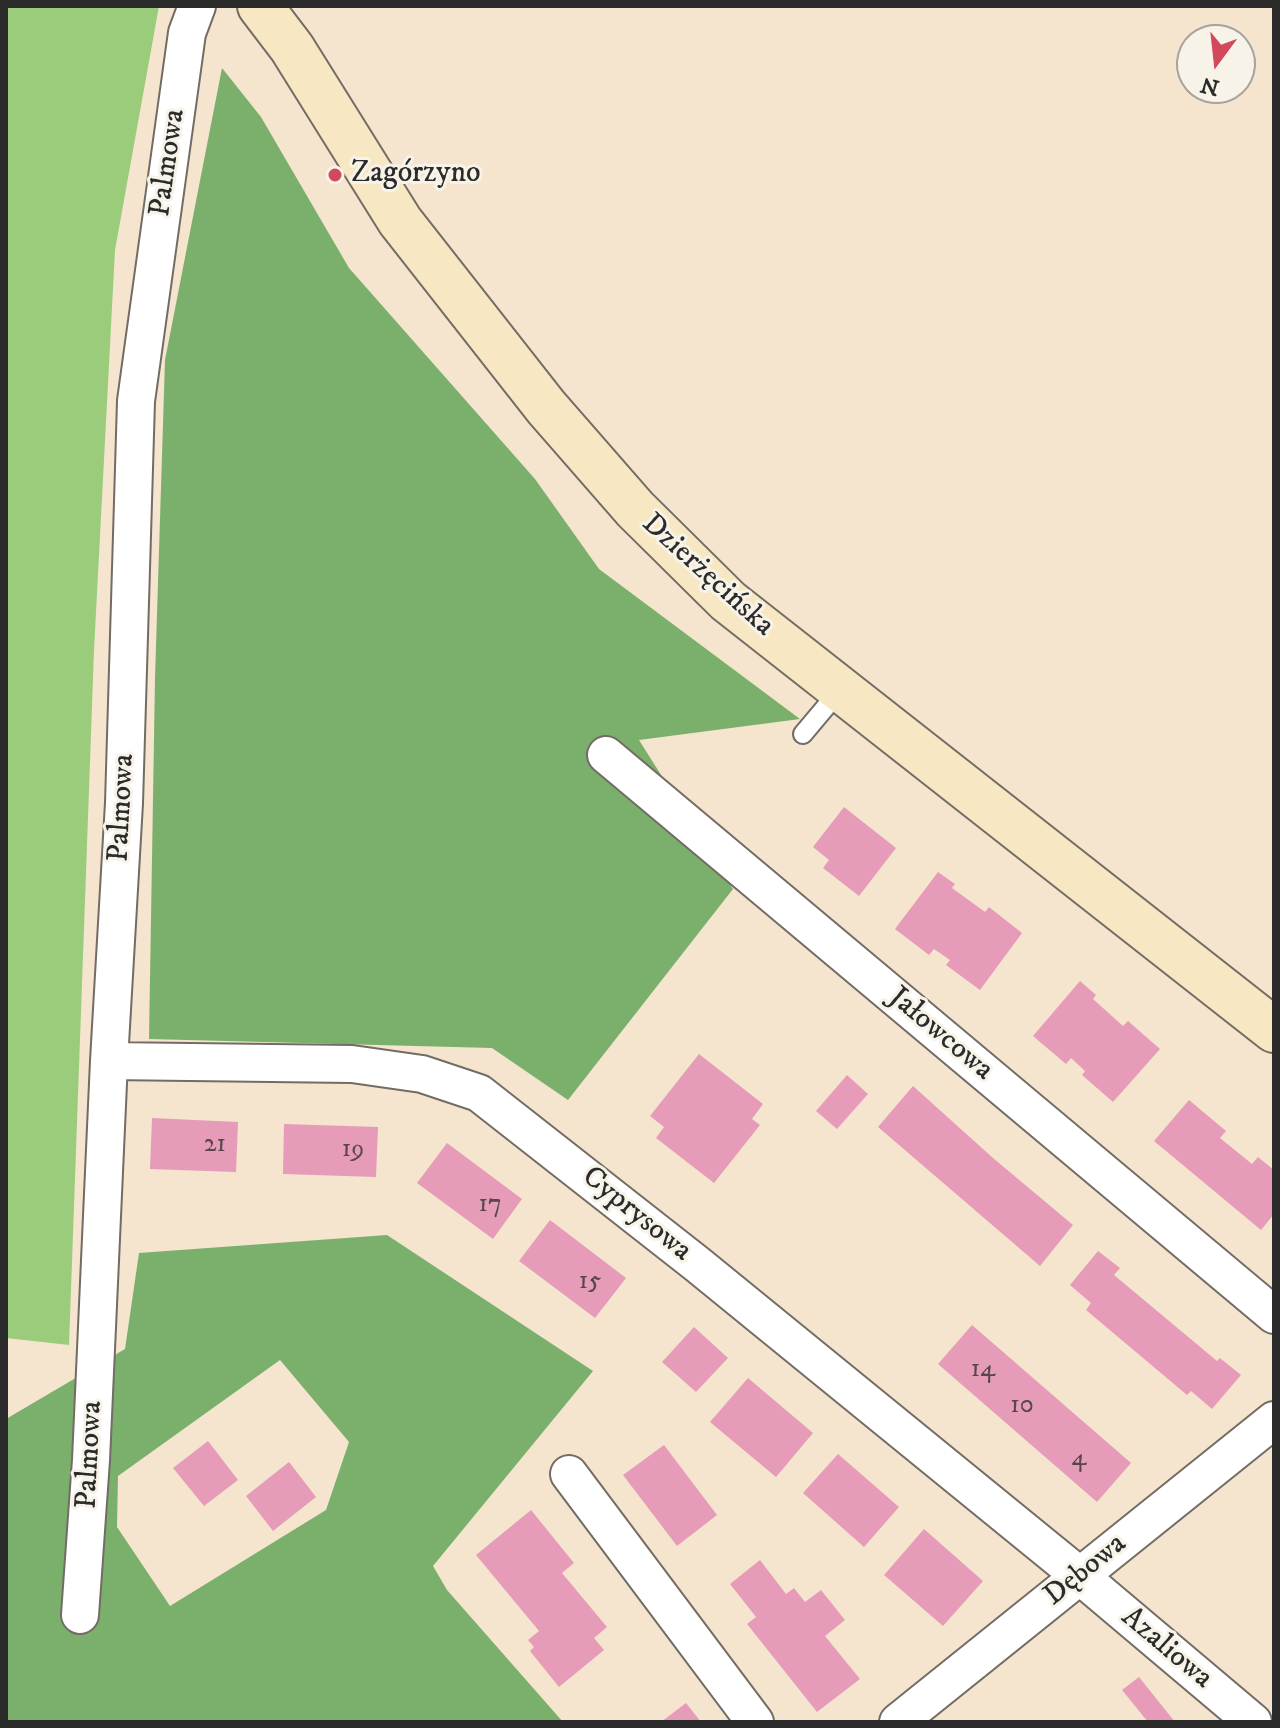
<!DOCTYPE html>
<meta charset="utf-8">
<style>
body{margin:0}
#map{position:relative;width:1280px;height:1728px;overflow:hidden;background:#f5e4ce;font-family:"IM FELL DW Pica",serif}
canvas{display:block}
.frame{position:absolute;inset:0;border:8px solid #2b2b2b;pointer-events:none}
.north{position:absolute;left:1176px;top:24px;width:80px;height:80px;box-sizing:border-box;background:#f7f3e8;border:2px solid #a5a39c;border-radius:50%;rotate:195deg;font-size:22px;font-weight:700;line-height:32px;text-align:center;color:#2b2b2b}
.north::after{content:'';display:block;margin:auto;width:28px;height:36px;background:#d1495b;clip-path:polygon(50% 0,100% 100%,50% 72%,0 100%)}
</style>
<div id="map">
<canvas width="1280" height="1728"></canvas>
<div class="frame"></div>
<div class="north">N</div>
</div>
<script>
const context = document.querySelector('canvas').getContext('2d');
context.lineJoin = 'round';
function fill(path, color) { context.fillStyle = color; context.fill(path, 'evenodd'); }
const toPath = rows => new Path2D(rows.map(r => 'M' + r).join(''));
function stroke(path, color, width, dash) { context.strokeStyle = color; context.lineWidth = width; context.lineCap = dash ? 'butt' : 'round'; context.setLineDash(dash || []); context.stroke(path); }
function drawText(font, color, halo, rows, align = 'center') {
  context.font = font + ' "IM FELL DW Pica",serif'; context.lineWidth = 6; context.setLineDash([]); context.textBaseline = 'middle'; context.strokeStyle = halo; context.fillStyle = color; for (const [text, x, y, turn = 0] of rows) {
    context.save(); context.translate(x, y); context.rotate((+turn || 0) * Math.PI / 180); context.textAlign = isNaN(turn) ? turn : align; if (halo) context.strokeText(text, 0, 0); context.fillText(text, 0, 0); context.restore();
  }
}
fill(toPath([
 [6,6,159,6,115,250,94,650,69,1345,6,1338]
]), '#9acc7c');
fill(toPath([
 [222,68,261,117,349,268,535,479,599,569,800,719,639,740,733,889,568,1100,492,1048,149,1039,155,678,165,360],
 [387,1235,593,1371,433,1566,447,1590,563,1722,6,1722,6,1419,125,1349,139,1253],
 [280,1360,349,1442,326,1510,170,1606,117,1527,118,1476]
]), '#7bb06c');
fill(toPath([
 [844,807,896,848,859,896,823,868,829,860,813,847],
 [938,872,955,884,952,888,985,912,989,907,1022,933,980,990,946,965,950,960,934,949,929,955,895,929],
 [1080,981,1096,995,1093,999,1123,1026,1128,1021,1160,1049,1113,1102,1082,1075,1085,1071,1071,1058,1066,1064,1033,1036],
 [699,1054,763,1104,752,1119,760,1125,714,1183,656,1138,664,1127,650,1116],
 [847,1075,868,1094,837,1129,816,1111],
 [913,1086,993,1158,1073,1225,1040,1266,878,1127],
 [1189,1100,1226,1131,1220,1138,1252,1164,1258,1157,1274,1170,1274,1214,1261,1230,1154,1141],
 [152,1118,238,1122,236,1172,150,1169],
 [284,1124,378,1127,376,1177,283,1174],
 [447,1143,522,1199,493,1239,417,1183],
 [550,1220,626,1278,595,1318,519,1261],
 [1098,1251,1120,1268,1114,1275,1217,1361,1220,1358,1241,1375,1212,1409,1191,1391,1187,1395,1086,1310,1091,1303,1070,1285],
 [972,1325,1131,1463,1097,1502,938,1364],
 [694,1327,728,1358,696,1392,662,1362],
 [748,1378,813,1433,776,1477,710,1422],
 [208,1441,238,1480,204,1506,173,1468],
 [664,1445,717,1515,677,1546,623,1475],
 [838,1454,899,1507,864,1547,803,1493],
 [289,1462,316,1497,273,1531,246,1496],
 [531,1510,574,1563,562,1573,607,1627,594,1638,604,1650,559,1687,530,1651,534,1647,528,1640,539,1631,476,1555],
 [924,1529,983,1581,943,1626,884,1575],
 [760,1560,786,1594,794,1588,805,1602,821,1590,845,1620,825,1636,860,1679,817,1712,747,1624,756,1617,730,1584],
 [1139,1677,1175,1722,1148,1722,1122,1690],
 [686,1703,701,1722,661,1722]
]), '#e69cb9');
const lane = toPath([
 [803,734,840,690]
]);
const street = toPath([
 [606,755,1274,1315],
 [109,1061,352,1064,422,1074,479,1093,697,1264,1080,1576,1253,1722],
 [569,1474,755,1722],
 [80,1615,91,1460,109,1061,124,803,136,401,187,33,197,6],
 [898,1722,1274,1420]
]);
const secondary = toPath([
 [260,6,292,48,400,221,546,407,635,509,728,601,1274,1030]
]);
stroke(lane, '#726c64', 22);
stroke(street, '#726c64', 40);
stroke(secondary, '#726c64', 48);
stroke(lane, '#fff', 18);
stroke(street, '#fff', 36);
stroke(secondary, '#f7e8c3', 44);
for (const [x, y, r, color] of [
 [335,175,8,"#d1495b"]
]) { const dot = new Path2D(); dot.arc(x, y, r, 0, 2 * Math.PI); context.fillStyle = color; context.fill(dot); stroke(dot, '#f7f3e8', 3); }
drawText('26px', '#5a474e', null, [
 ["21",215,1146],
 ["19",353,1151],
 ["17",490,1206],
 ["15",590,1283],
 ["14",983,1371],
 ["10",1022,1407],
 ["4",1079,1460]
]);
drawText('30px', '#2b2b2b', '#f7f3e8', [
 ["Palmowa",169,163,-82],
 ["Dzierżęcińska",707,576,42],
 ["Palmowa",123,808,-87],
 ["Jałowcowa",940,1035,40],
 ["Cyprysowa",636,1215,39],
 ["Palmowa",91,1455,-87],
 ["Dębowa",1086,1571,-39],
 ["Azaliowa",1166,1649,40]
]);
drawText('30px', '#2b2b2b', '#f7f3e8', [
 ["Zagórzyno",351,175]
], 'left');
</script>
